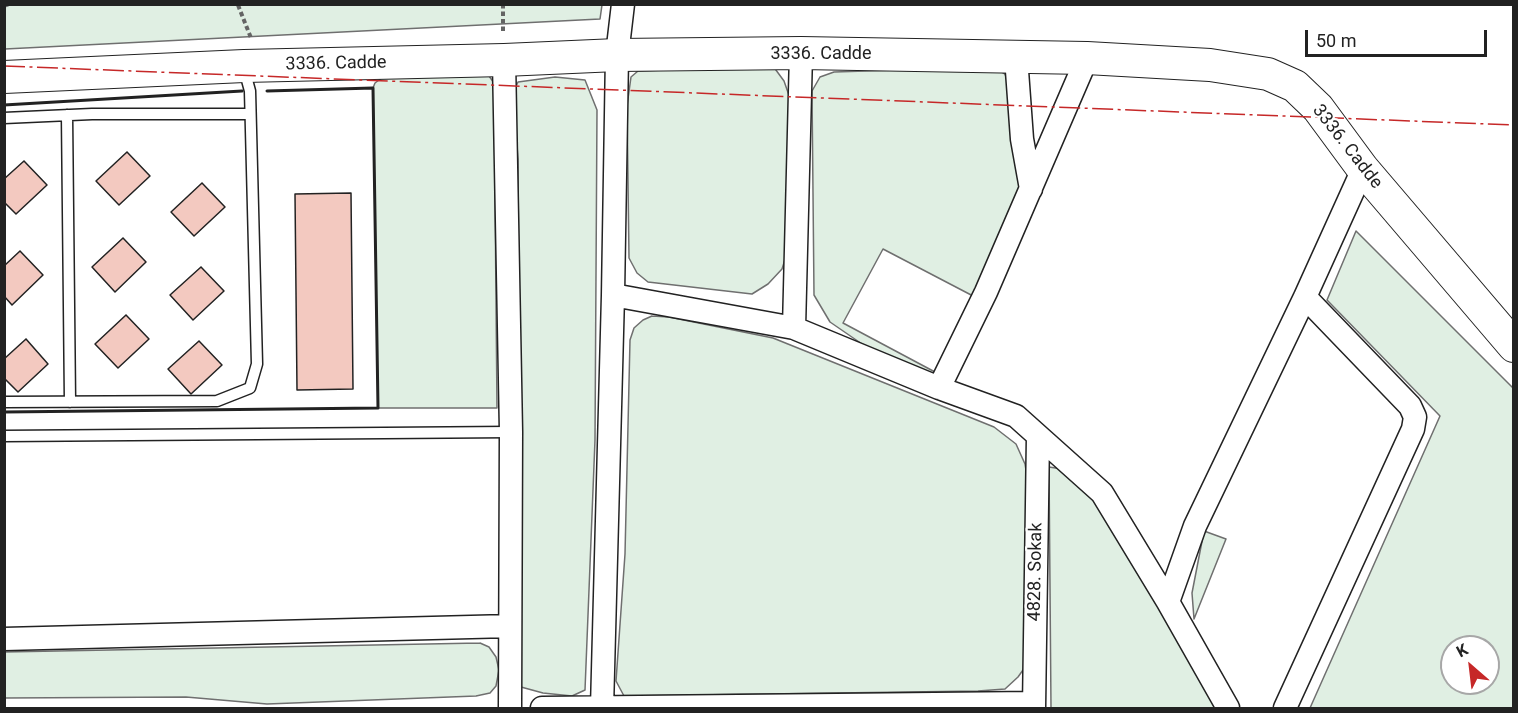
<!DOCTYPE html>
<style>
body{margin:0}
#map{position:relative;width:1518px;height:713px;overflow:hidden;background:#fff;font-family:Roboto,sans-serif}
canvas{display:block}
.frame{position:absolute;inset:0;border:6px solid #222;pointer-events:none}
.north{position:absolute;left:1440px;top:635px;width:60px;height:60px;box-sizing:border-box;background:#fff;border:2px solid #a7a7a7;border-radius:50%;rotate:332deg;font-size:16px;font-weight:700;line-height:24px;text-align:center;color:#222}
.north::after{content:'';display:block;margin:auto;width:21px;height:27px;background:#c62828;clip-path:polygon(50% 0,100% 100%,50% 72%,0 100%)}
.scale{position:absolute;left:1305px;top:30px;width:182px;height:27px;box-sizing:border-box;border:3px solid #222;border-top:0;padding-left:8px;font-size:18px;line-height:21px;white-space:nowrap;color:#222;-webkit-text-stroke:4px #fff;paint-order:stroke}
</style>
<div id="map">
<canvas width="1518" height="713"></canvas>
<div class="frame"></div>
<div class="north">K</div>
<div class="scale">50 m</div>
</div>
<script>
const context = document.querySelector('canvas').getContext('2d');
context.lineJoin = 'round';
function fill(path, color) { context.fillStyle = color; context.fill(path, 'evenodd'); }
const toPath = rows => new Path2D(rows.map(r => 'M' + r).join(''));
function stroke(path, color, width, dash) { context.strokeStyle = color; context.lineWidth = width; context.lineCap = dash ? 'butt' : 'round'; context.setLineDash(dash || []); context.stroke(path); }
function drawText(font, color, halo, rows, align = 'center') {
  context.font = font + ' Roboto,sans-serif'; context.lineWidth = 4.5; context.setLineDash([]); context.textBaseline = 'middle'; context.strokeStyle = halo; context.fillStyle = color; for (const [text, x, y, turn = 0] of rows) {
    context.save(); context.translate(x, y); context.rotate((+turn || 0) * Math.PI / 180); context.textAlign = isNaN(turn) ? turn : align; if (halo) context.strokeText(text, 0, 0); context.fillText(text, 0, 0); context.restore();
  }
}
const green = toPath([
 [5,4,602,4,602,5,600,19,5,49,5,4],
 [773,66,784,81,792,104,789,247,782,269,768,284,752,294,648,282,637,273,629,258,627,106,631,77,638,71,773,66],
 [994,67,1005,74,1007,80,1016,169,1023,186,975,297,883,249,843,323,935,372,933,378,862,344,830,322,814,295,812,91,820,77,834,72,994,67],
 [489,76,494,83,497,408,378,408,373,88,375,83,383,77,489,76],
 [555,77,585,80,597,110,595,440,585,690,572,696,543,693,521,687,518,159,513,93,518,82,555,77],
 [1356,231,1513,388,1513,708,1310,708,1440,416,1327,300,1356,231],
 [1452,647,1488,647,1488,683,1452,683,1452,647],
 [652,316,669,317,773,338,994,427,1016,444,1025,464,1028,483,1028,663,1018,677,1005,689,978,691,624,696,616,681,625,554,630,340,634,328,643,320,652,316],
 [1049,467,1068,470,1096,499,1219,708,1051,708,1049,467],
 [1204,531,1226,539,1194,619,1192,593,1204,531],
 [480,643,489,647,496,657,499,670,496,686,490,693,476,696,267,704,186,697,5,698,4,652,480,643]
]);
fill(green, '#e0efe3');
stroke(green, '#6f6f6f', 1.5);
const building = toPath([
 [127,152,150,176,119,205,96,181,127,152],
 [24,161,47,185,16,214,4,202,4,179,24,161],
 [202,183,225,207,194,236,171,212,202,183],
 [351,193,353,389,297,390,295,194,351,193],
 [123,238,146,262,115,292,92,267,123,238],
 [20,251,43,275,12,305,4,296,4,266,20,251],
 [201,267,224,291,193,320,170,295,201,267],
 [126,315,149,339,118,368,95,344,126,315],
 [26,339,48,364,18,392,4,378,4,359,26,339],
 [199,341,222,365,191,394,168,369,199,341]
]);
fill(building, '#f3c9c0');
stroke(building, '#222', 1.5);
const lane = toPath([
 [67,115,70,402],
 [4,118,92,114,250,114],
 [4,402,217,401,250,388,257,364,250,91,244,69],
 [4,436,511,432]
]);
const street = toPath([
 [1016,57,1022,139,1031,189],
 [504,60,511,432,510,708],
 [613,295,794,328,939,388,1016,416,1102,493,1168,602,1228,708],
 [794,328,801,53],
 [939,388,986,292,1087,58],
 [1168,602,1195,526,1305,297,1363,169],
 [4,639,510,626],
 [542,708,1033,703],
 [602,708,613,295,617,55,623,4],
 [1034,708,1038,436],
 [1285,708,1413,429,1415,417,1410,406,1305,297]
]);
const secondary = toPath([
 [4,77,244,66,504,60,617,55,801,53,1087,58,1210,65,1268,74,1295,86,1318,108,1363,169,1514,346]
]);
stroke(lane, '#222', 13);
stroke(street, '#222', 25);
stroke(secondary, '#222', 34);
stroke(toPath([
 [503,4,503,32],
 [238,5,251,38],
 [4,6,9,4]
]), '#646464', 4, [4.5, 3]);
stroke(lane, '#fff', 10);
stroke(street, '#fff', 22);
stroke(secondary, '#fff', 32);
stroke(toPath([
 [4,105,242,91],
 [4,412,378,408,373,88,267,91]
]), '#222', 3);
stroke(toPath([
 [4,66,1514,125]
]), '#c62828', 1.5, [21, 4.5, 3, 4.5]);
drawText('18px', '#222', '#fff', [
 ["3336. Cadde",821,54],
 ["3336. Cadde",336,64,-1],
 ["3336. Cadde",1347,147,52],
 ["4828. Sokak",1036,572,-89]
]);
</script>
